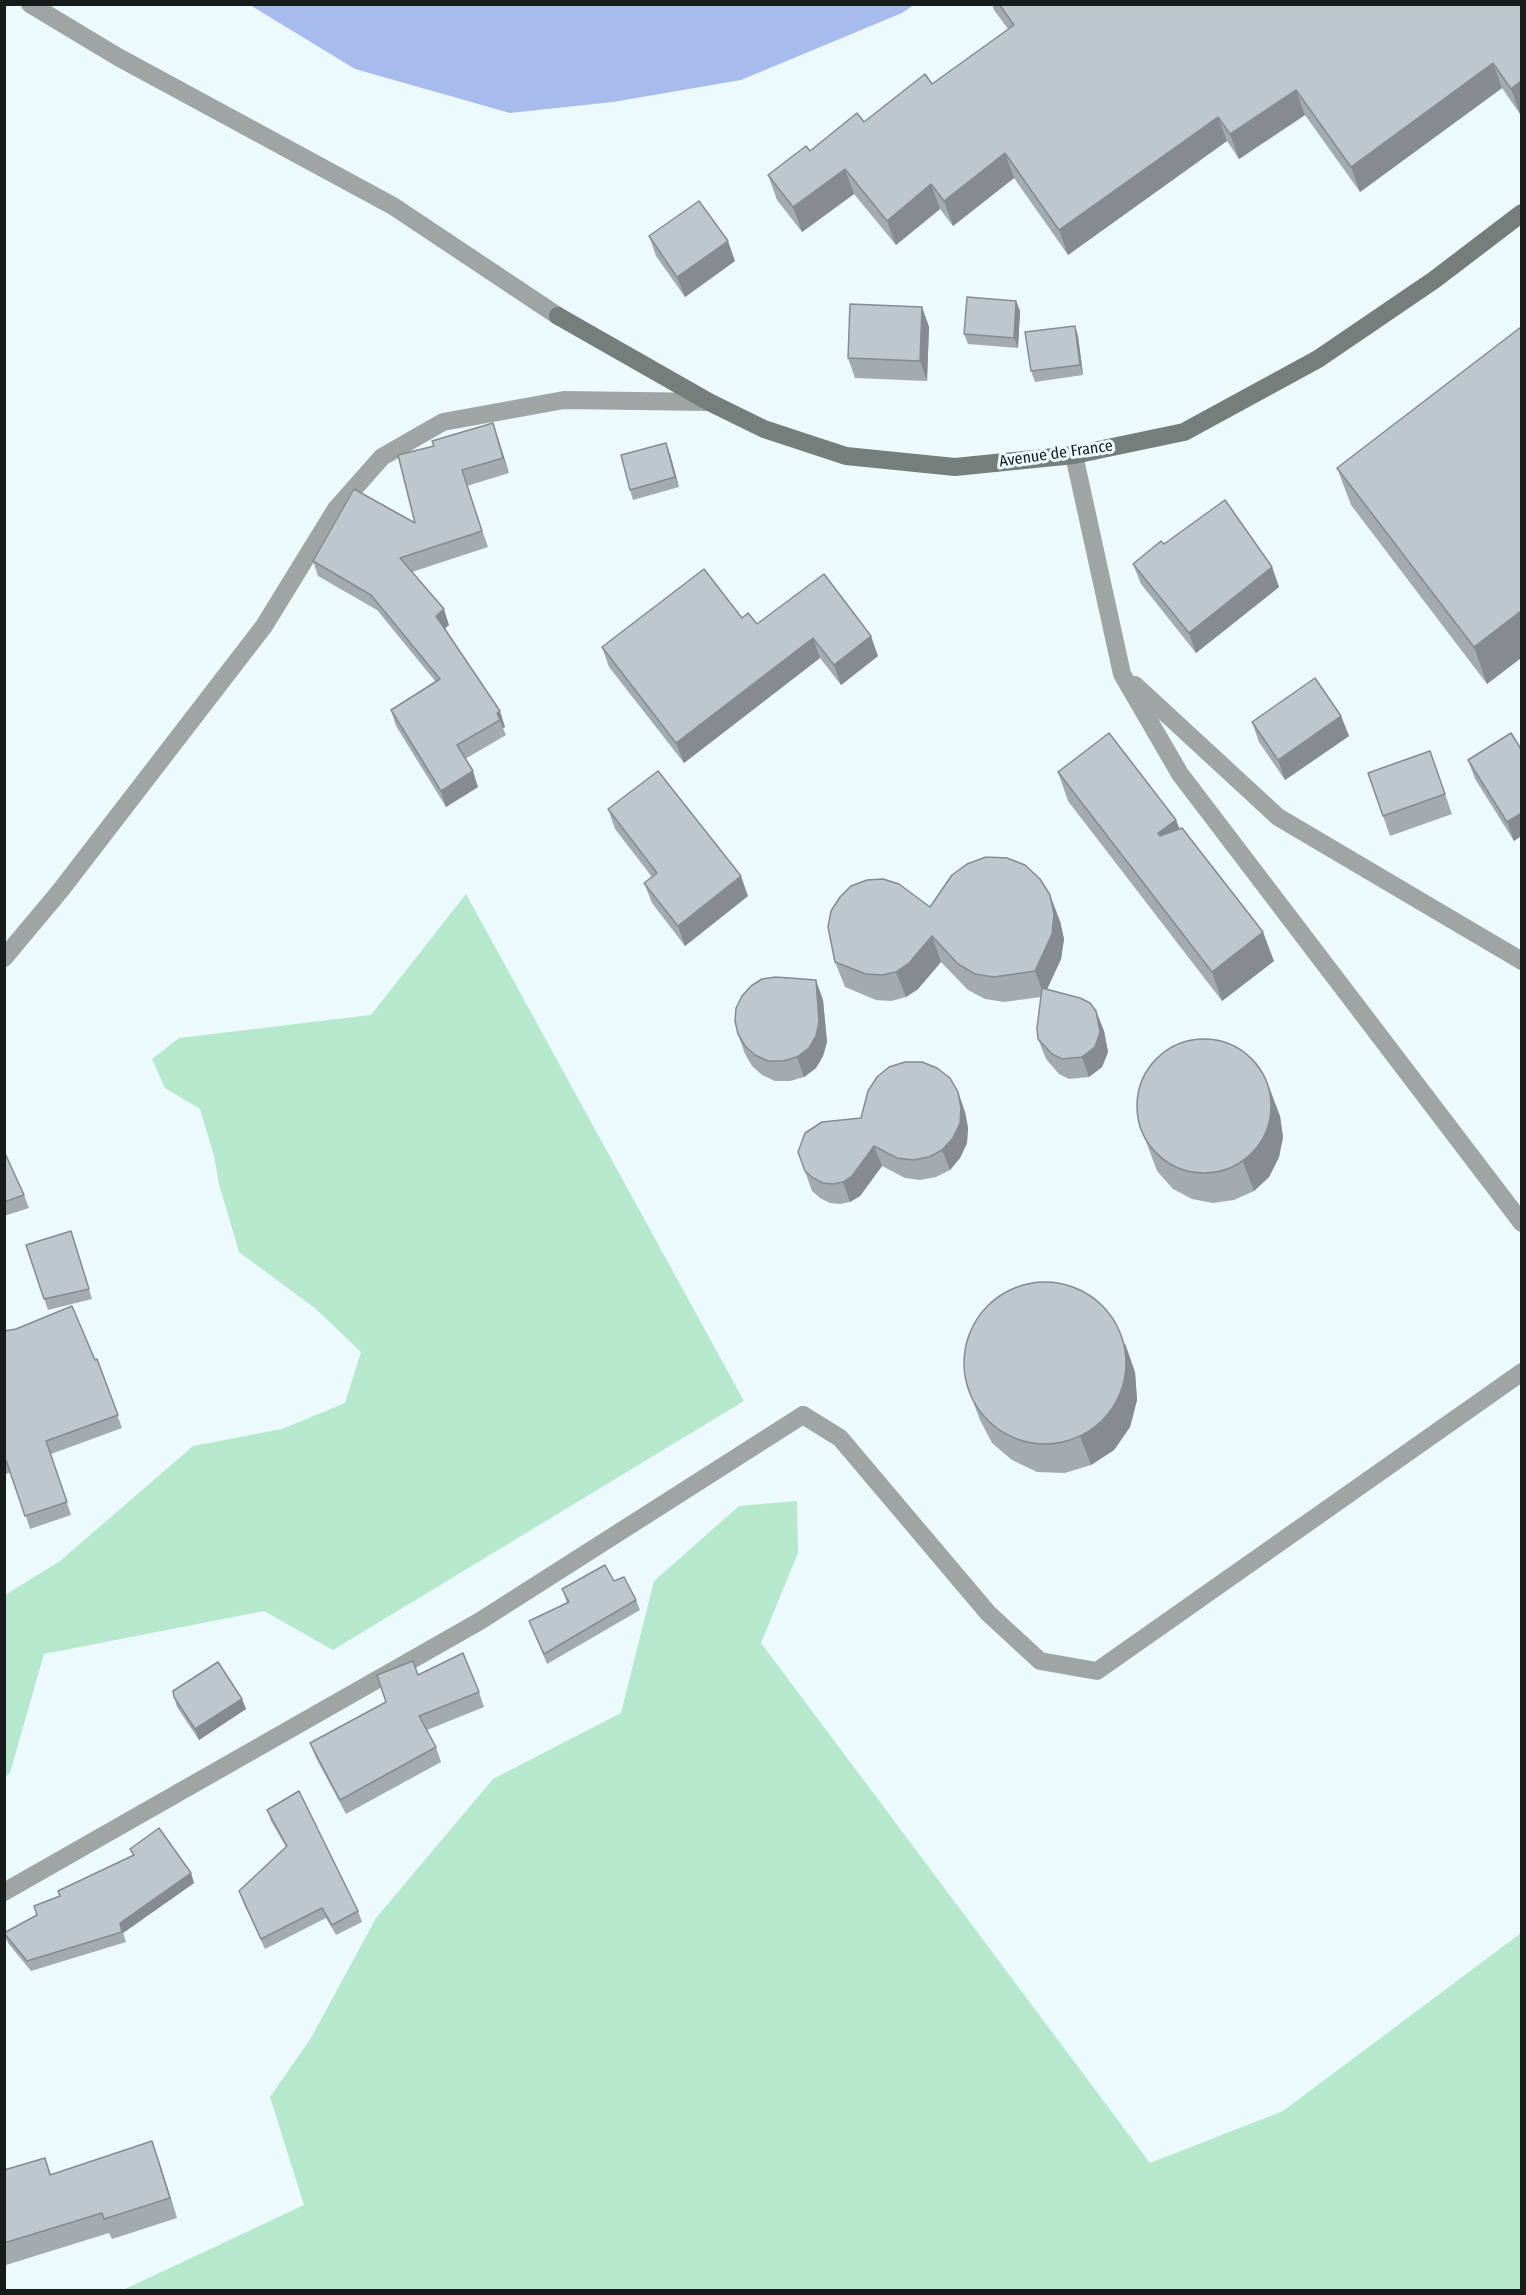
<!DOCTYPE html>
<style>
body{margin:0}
#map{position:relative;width:1526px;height:2295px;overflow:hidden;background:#edfafd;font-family:"Fira Sans Condensed",sans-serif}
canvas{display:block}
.frame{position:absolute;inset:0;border:6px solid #161b1c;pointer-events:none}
</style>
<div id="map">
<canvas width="1526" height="2295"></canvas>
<div class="frame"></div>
</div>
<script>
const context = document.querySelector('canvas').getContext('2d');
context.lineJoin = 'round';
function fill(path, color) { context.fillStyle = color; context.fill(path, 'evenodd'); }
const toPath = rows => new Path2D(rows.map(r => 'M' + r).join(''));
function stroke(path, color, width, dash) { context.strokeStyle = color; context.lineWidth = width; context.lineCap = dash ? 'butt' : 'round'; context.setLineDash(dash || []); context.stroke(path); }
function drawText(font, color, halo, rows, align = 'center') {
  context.font = font + ' "Fira Sans Condensed",sans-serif'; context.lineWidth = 6; context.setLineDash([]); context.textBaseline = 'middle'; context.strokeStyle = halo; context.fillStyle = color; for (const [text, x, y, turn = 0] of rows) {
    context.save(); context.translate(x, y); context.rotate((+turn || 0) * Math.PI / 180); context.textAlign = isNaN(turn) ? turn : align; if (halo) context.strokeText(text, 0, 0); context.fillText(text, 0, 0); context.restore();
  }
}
fill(toPath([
 [466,894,744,1401,333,1650,264,1611,44,1654,10,1773,5,1777,5,1595,60,1561,193,1446,282,1429,345,1403,361,1352,316,1309,239,1252,219,1184,214,1156,200,1109,165,1088,152,1059,179,1038,371,1015],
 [797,1501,798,1553,761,1643,1150,2163,1283,2111,1521,1933,1521,2290,123,2290,304,2205,270,2097,311,2038,376,1918,493,1779,621,1713,654,1581,739,1506]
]), '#b5e8cc');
fill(toPath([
 [250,5,914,5,902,13,741,80,613,102,510,113,355,69]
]), '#a7bced');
stroke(toPath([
 [1074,455,1122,674,1180,774,1522,1223],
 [1135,685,1278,817,1522,961],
 [803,1415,840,1438,988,1613,1040,1661,1097,1671,1522,1372]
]), '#9fa5a4', 18);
stroke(toPath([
 [30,4,118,57,393,206,558,316],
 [4,958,60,891,264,626,336,509,382,457,443,422,564,400,709,402],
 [4,1892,480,1621,803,1415]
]), '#9fa5a4', 18);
stroke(toPath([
 [558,316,709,402,764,429,846,456,955,467,1074,455,1184,432,1318,359,1434,280,1522,213]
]), '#767e7c', 18);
fill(toPath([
 [992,4,1521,4,1520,114,1502,88,1360,192,1305,115,1239,159,1227,141,1068,255,1014,178,953,226,940,209,896,245,854,194,802,232,777,200,768,175,810,151,864,122,932,84,1008,29,994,10],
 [649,236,735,261,685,297,656,256],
 [1016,301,1020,311,1018,348,968,344,964,334],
 [922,307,929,327,927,381,855,378,848,358],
 [1075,326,1078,336,1083,375,1035,382,1031,371],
 [1521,327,1521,658,1487,684,1351,505,1337,468],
 [498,438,509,473,467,486,488,547,412,572,449,625,445,628,505,727,503,728,506,735,465,759,478,787,446,807,396,726,391,710,436,682,377,610,318,576,313,561,415,523,398,455],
 [666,443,670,454,679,487,633,500,630,490],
 [1164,544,1272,567,1279,587,1196,653,1141,584,1133,564],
 [824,574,878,656,841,685,820,658,684,763,609,667,602,647,742,618,757,624],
 [1341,716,1349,736,1285,780,1259,742,1252,722],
 [1521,749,1521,836,1514,841,1475,779,1468,760],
 [1430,751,1452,814,1390,836,1368,773],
 [1058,772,1176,820,1180,829,1274,961,1222,1001,1068,801],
 [608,809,748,896,685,946,652,903,644,883,652,877,615,829],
 [930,907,1060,921,1064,939,1061,959,1047,989,1096,1011,1104,1031,1108,1052,1102,1067,1089,1077,1069,1079,1059,1074,1046,1059,1038,1039,1041,997,1004,1002,985,999,968,990,941,962,918,989,906,997,891,1001,876,1000,845,987,835,962],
 [823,1000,827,1042,823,1056,816,1068,804,1077,790,1081,775,1081,762,1075,752,1066,745,1054,738,1034],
 [958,1092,965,1112,968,1128,967,1143,960,1158,950,1170,936,1177,920,1180,905,1178,882,1166,860,1196,850,1202,840,1204,830,1203,820,1198,812,1191,798,1152,861,1118],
 [1280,1116,1283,1137,1279,1157,1269,1177,1254,1191,1234,1200,1213,1203,1192,1199,1173,1189,1157,1171,1138,1120],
 [4,1151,24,1195,29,1208,4,1216],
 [71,1231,92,1299,48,1310,26,1245],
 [4,1331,95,1360,97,1359,122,1428,51,1454,71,1515,30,1529,11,1472,4,1475],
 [1135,1372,1137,1400,1130,1427,1114,1450,1091,1465,1065,1473,1037,1472,1012,1460,992,1443,980,1420,969,1391],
 [614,1581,636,1600,640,1610,547,1664,529,1621,567,1603,562,1589],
 [418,1675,479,1692,484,1707,427,1730,436,1747,441,1762,346,1814,316,1758,310,1743,386,1702],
 [174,1697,242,1699,246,1709,199,1740,177,1707],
 [267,1810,358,1911,362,1922,336,1935,326,1918,265,1949,243,1902,239,1891,286,1847,271,1821],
 [130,1849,191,1873,194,1883,123,1933,126,1942,31,1971,8,1943,4,1933,37,1915,59,1896,133,1855],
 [45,2158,51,2174,159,2161,177,2218,112,2239,109,2233,6,2265,4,2262,4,2170]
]), '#a3abb1');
fill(toPath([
 [1493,63,1502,88,1360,192,1351,167],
 [1521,81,1521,112,1520,114,1511,89],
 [1296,90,1305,115,1239,159,1230,134],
 [1218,117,1227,141,1068,255,1059,230],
 [1005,153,1014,178,953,226,944,201],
 [845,169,854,194,802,232,793,207],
 [931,184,940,209,896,245,887,221],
 [728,241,735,261,685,297,677,277],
 [1016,301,1020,311,1018,348,1014,338],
 [922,307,929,327,927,381,920,361],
 [1075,326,1078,336,1083,375,1080,365],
 [493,423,498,438,509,473,503,458],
 [666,443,670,454,679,487,675,477],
 [1272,567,1279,587,1196,653,1189,633],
 [444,609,449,625,442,631,436,616],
 [1521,611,1521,658,1487,684,1474,647],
 [871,636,878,656,841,685,834,665],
 [813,638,820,658,684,763,676,743],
 [500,711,505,727,503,728,497,713],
 [1341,716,1349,736,1285,780,1278,760],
 [473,771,478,787,446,807,441,791],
 [1520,814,1521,818,1521,836,1514,841,1507,822],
 [1176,820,1187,849,1169,862,1158,833],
 [741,876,748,896,685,946,678,926],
 [1050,895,1060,921,1064,939,1061,959,1044,996,1035,971],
 [1263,932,1274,961,1222,1001,1212,972],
 [932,936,941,962,918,989,906,997,896,972],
 [816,980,823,1000,827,1042,823,1056,816,1068,804,1077,797,1057],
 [1096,1011,1104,1031,1108,1052,1102,1067,1089,1077,1082,1057],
 [1269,1087,1280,1116,1283,1137,1279,1157,1269,1177,1254,1191,1243,1162],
 [958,1092,965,1112,968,1128,967,1143,960,1158,950,1170,942,1150],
 [874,1146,882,1166,860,1196,850,1202,843,1182],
 [1125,1343,1135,1372,1137,1400,1130,1427,1114,1450,1091,1465,1080,1436],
 [242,1699,246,1709,199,1740,195,1729],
 [191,1873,194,1883,123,1933,126,1942,120,1923],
 [152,2141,159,2161,177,2218,170,2198]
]), '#858b90');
const building = toPath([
 [999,4,1521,4,1521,81,1511,89,1493,63,1351,167,1296,90,1230,134,1218,117,1059,230,1005,153,944,201,931,184,887,221,845,169,793,207,768,175,806,146,810,151,857,113,864,122,925,74,932,84,1014,25,999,4],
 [699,201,728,241,677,277,649,236,699,201],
 [967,297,1016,301,1014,338,964,334,967,297],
 [850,304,922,307,920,361,848,358,850,304],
 [1075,326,1080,365,1031,371,1025,332,1075,326],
 [1521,327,1521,611,1474,647,1337,468,1521,327],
 [493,423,503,458,462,470,482,531,400,558,444,609,436,616,500,711,497,713,500,720,457,745,473,771,441,791,391,710,440,679,371,595,313,561,354,489,415,523,398,455,434,446,432,441,493,423],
 [666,443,675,477,630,490,621,455,666,443],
 [1225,500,1272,567,1189,633,1133,564,1161,541,1164,544,1225,500],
 [704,569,742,618,748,613,757,624,824,574,871,636,834,665,813,638,676,743,602,647,704,569],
 [1315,678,1341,716,1278,760,1252,722,1315,678],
 [1109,733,1176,820,1158,833,1160,836,1182,828,1263,932,1212,972,1058,772,1109,733],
 [1511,733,1521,749,1521,816,1520,814,1507,822,1468,760,1511,733],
 [1430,751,1445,794,1383,816,1368,773,1430,751],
 [658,771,741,876,678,926,644,883,657,873,608,809,658,771],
 [986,857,1007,858,1025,865,1040,879,1050,895,1054,914,1052,934,1035,971,994,977,975,974,958,964,932,936,909,963,896,972,882,975,866,974,835,962,828,927,831,911,840,897,851,886,867,880,883,879,899,884,930,907,952,875,967,864,986,857],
 [776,977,816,980,819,1022,816,1036,809,1048,797,1057,783,1061,768,1061,755,1055,745,1046,738,1034,735,1021,736,1008,742,996,751,986,762,979,776,977],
 [1042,988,1080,998,1090,1003,1096,1011,1100,1032,1095,1047,1082,1057,1062,1059,1052,1054,1038,1039,1037,1028,1042,988],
 '1137 1106a67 67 0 1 1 134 0a67 67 0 1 1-134 0Z',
 [905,1062,922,1062,937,1068,950,1078,958,1092,961,1108,960,1123,953,1138,942,1150,929,1157,913,1160,897,1158,874,1146,852,1176,843,1182,833,1184,823,1183,813,1178,805,1171,798,1152,805,1133,822,1122,861,1118,868,1091,877,1077,889,1067,905,1062],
 [4,1151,24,1195,4,1202,4,1151],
 [71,1231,89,1289,44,1299,26,1245,71,1231],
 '964 1363a81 81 0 1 1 162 0a81 81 0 1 1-162 0Z',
 [72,1306,95,1360,97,1359,118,1415,46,1441,67,1502,25,1516,6,1460,4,1460,4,1331,16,1329,72,1306],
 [605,1565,614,1581,624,1577,636,1600,544,1654,529,1621,569,1602,562,1589,605,1565],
 [463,1653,479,1692,419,1716,436,1747,340,1800,310,1743,386,1702,377,1675,413,1661,418,1675,463,1653],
 [218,1662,242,1699,195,1729,174,1697,173,1691,218,1662],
 [299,1791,358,1911,332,1925,322,1908,261,1939,239,1891,287,1846,267,1810,299,1791],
 [159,1828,191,1873,120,1923,122,1932,27,1961,4,1933,37,1915,34,1906,60,1896,58,1891,134,1855,130,1849,159,1828],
 [152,2141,170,2198,104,2219,102,2213,4,2243,4,2170,45,2158,50,2175,152,2141]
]);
fill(building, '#bec7ce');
stroke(building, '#858b90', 1.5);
drawText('16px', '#161b1c', '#edfafd', [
 ["Avenue de France",1056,454,-8]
]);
</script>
